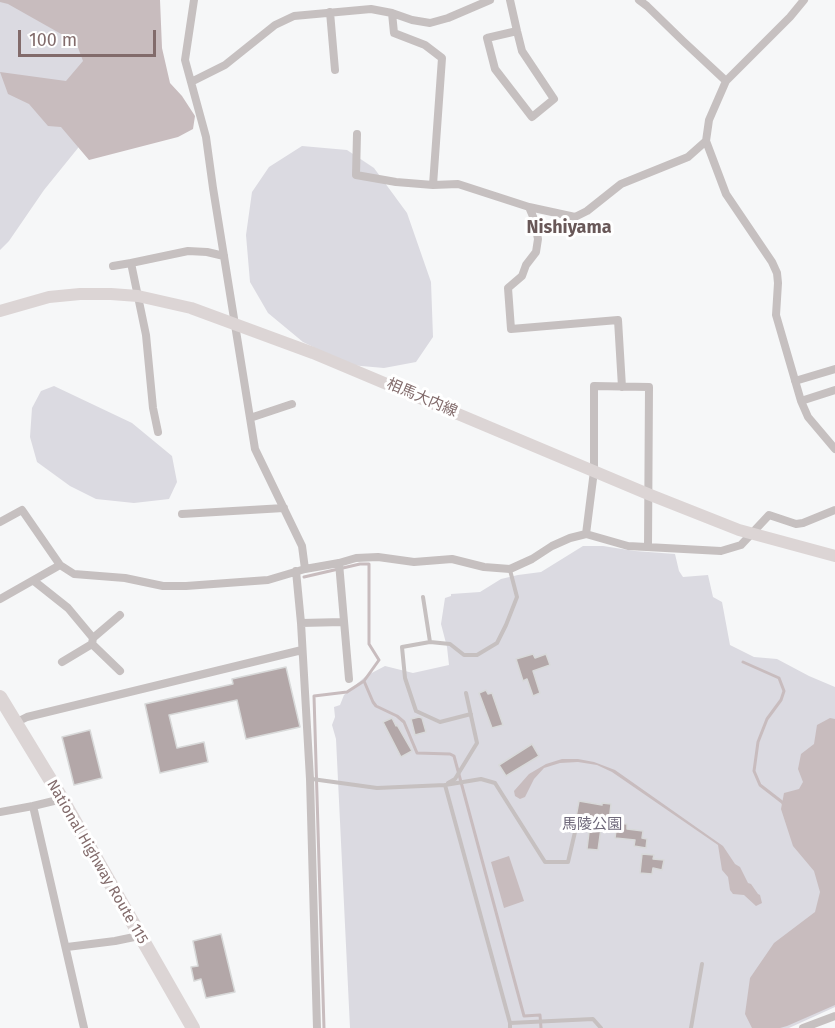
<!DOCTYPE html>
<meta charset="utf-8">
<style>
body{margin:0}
#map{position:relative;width:835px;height:1028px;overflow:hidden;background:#f6f7f8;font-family:"Fira Sans",sans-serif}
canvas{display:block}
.scale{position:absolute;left:18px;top:30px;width:138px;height:27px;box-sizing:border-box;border:3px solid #826b6b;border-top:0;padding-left:8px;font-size:18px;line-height:21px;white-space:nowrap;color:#826b6b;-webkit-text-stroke:4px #fff;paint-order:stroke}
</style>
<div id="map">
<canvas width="835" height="1028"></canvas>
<div class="scale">100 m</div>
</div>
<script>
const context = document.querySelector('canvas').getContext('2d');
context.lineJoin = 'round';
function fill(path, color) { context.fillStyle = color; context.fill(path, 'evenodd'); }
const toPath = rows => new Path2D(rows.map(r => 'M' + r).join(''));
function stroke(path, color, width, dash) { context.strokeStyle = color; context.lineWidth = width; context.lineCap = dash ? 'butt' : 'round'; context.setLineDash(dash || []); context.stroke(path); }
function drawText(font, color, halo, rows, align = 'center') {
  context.font = font + ' "Fira Sans","Noto Sans JP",sans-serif'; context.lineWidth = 6; context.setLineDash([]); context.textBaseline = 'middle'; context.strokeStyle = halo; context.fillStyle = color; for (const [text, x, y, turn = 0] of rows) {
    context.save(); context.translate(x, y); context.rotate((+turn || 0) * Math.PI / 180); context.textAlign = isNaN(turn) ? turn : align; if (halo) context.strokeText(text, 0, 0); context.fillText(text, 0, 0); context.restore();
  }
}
fill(toPath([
 [0,0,105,0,78,148,44,190,9,241,0,250],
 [302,146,347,150,374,168,407,213,431,282,433,337,416,362,384,368,350,365,303,342,268,313,250,282,246,235,252,192,269,167],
 [54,386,132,423,172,456,177,482,169,499,134,503,96,499,70,486,37,462,30,437,32,408,41,391],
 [583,546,603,546,635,551,675,554,679,571,683,577,708,575,713,597,722,602,730,645,754,657,777,659,809,676,835,687,835,1007,789,1028,350,1028,336,739,332,725,335,717,334,707,340,705,344,695,366,676,385,666,413,673,449,665,447,647,441,624,445,598,451,596,451,594,480,592,501,579,518,575,541,572]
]), '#dbdae1');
fill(toPath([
 [0,0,160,0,162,48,170,83,182,96,195,116,193,129,178,137,89,160,61,127,48,126,29,104,8,94,0,72,66,81,83,61,77,45,70,39,8,4,0,2],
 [830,718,835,719,835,1005,787,1026,780,1028,752,1028,745,1014,750,978,774,943,815,912,820,892,814,871,793,846,781,809,784,793,799,789,803,782,798,769,801,754,814,744,817,725],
 [562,759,578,759,594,762,615,770,723,846,735,864,740,867,748,883,751,884,758,894,760,895,762,903,756,906,744,895,733,894,730,890,728,877,722,870,718,845,612,772,597,765,578,762,560,763,544,768,534,779,525,797,520,799,515,796,514,791,529,774,546,764],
 [509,856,524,901,504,908,491,862]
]), '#c8bcbe');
stroke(toPath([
 [304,577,360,564,369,564,369,644,379,660,364,681,347,692,314,696,324,1028],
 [743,662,779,678,784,691,781,700,767,719,758,742,754,771,760,785,782,802,784,805],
 [364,681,373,702,376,706,397,716,404,722,417,753,450,754,454,756,524,1016,540,1015,541,1028]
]), '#c8bcbe', 3);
const building = toPath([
 [533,654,535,658,546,654,550,665,533,671,540,693,533,696,527,679,523,681,516,659,533,654],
 [286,667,300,727,246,739,237,700,169,715,177,748,204,742,208,762,160,773,145,704,233,684,232,679,286,667],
 [486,690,488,694,492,693,503,725,492,728,479,693,486,690],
 [419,717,422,718,426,732,415,735,411,719,419,717],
 [392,718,396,726,397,725,412,751,401,757,383,722,392,718],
 [90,730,102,778,74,785,62,737,90,730],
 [532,744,539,756,506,776,499,765,532,744],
 [579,801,602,805,602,803,611,804,609,822,602,821,598,850,587,849,589,832,578,829,580,818,576,817,579,801],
 [617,823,627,824,627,829,643,831,642,838,647,839,646,848,634,846,635,840,615,838,617,823],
 [642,854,654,855,653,859,664,860,662,870,653,868,652,874,640,873,642,854],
 [221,934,235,992,206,998,201,979,194,981,191,967,198,966,193,941,221,934]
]);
fill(building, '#b3a7a8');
stroke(building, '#d8d9d9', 1.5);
stroke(toPath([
 [423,597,430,642],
 [471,714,440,722,416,711,405,678,402,647,430,642,450,644,464,655,477,655,497,643,506,625,517,597,510,570],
 [312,779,377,788,445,785,481,779,495,783,545,862,568,862,575,832],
 [448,783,455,779,477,743,466,693],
 [445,785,510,1023,510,1028],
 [510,1023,593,1019,601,1028],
 [691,1028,702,964]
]), '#c6c0c0', 4);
stroke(toPath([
 [194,0,185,60,206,137,213,188,255,449,302,546,305,569],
 [510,0,517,31,522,51,554,99,532,117,495,69,487,38,517,31],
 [639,0,647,6,683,41,726,81],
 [804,0,790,17,726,81,709,120,706,141,726,194,772,262,777,273,778,283,776,315,801,401,808,417,835,449],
 [330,12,335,70],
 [392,13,394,33,425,45,442,58,433,185],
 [191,82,225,65,275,25,294,16,371,9,392,13,412,20,430,23,448,18,490,0],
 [357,134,356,175,396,182,433,185,458,184,529,207,534,219,538,239,536,252,526,265,522,276,508,288,511,329,618,320,622,387],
 [529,207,575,217,587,211,621,184,688,157,706,141],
 [113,266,131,263],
 [795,381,835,369],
 [801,401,835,390],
 [250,418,292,404],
 [158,432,153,408,146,335,131,263,188,251,207,252,224,256],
 [182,514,284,508],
 [0,522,22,510,60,565],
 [586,534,628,546,721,551,741,545,769,515,796,524,803,523,835,510],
 [339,563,349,679],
 [296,571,301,623,310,779,317,1028],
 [34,581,68,608,93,638,92,644,120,671],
 [0,599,60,565,74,574,125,578,163,586,186,586,268,580,305,569,339,563,356,558,378,557,414,562,452,559,484,567,510,569,532,559,552,546,570,538,586,534,594,471,594,386,649,387,648,547],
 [301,623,343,622],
 [93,638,120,615],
 [62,662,92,644],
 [15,723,27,717,302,650],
 [33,806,84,1028],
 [0,812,33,806,62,799],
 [67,947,115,941,139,936],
 [803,1028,835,1016]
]), '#c6c0c0', 8);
stroke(toPath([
 [0,311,49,297,80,294,111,294,138,296,191,308,313,353,648,494,739,530,835,556]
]), '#dcd5d5', 12);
stroke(toPath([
 [0,697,62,799,193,1028]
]), '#dcd5d5', 14);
drawText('15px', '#826b6b', '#fff', [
 ["相馬大内線",422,398,23],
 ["National Highway Route 115",97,862,60]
]);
drawText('15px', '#6f697b', '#fff', [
 ["馬陵公園",592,825]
]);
drawText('bold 18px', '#695858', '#fff', [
 ["Nishiyama",569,228]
]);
</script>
